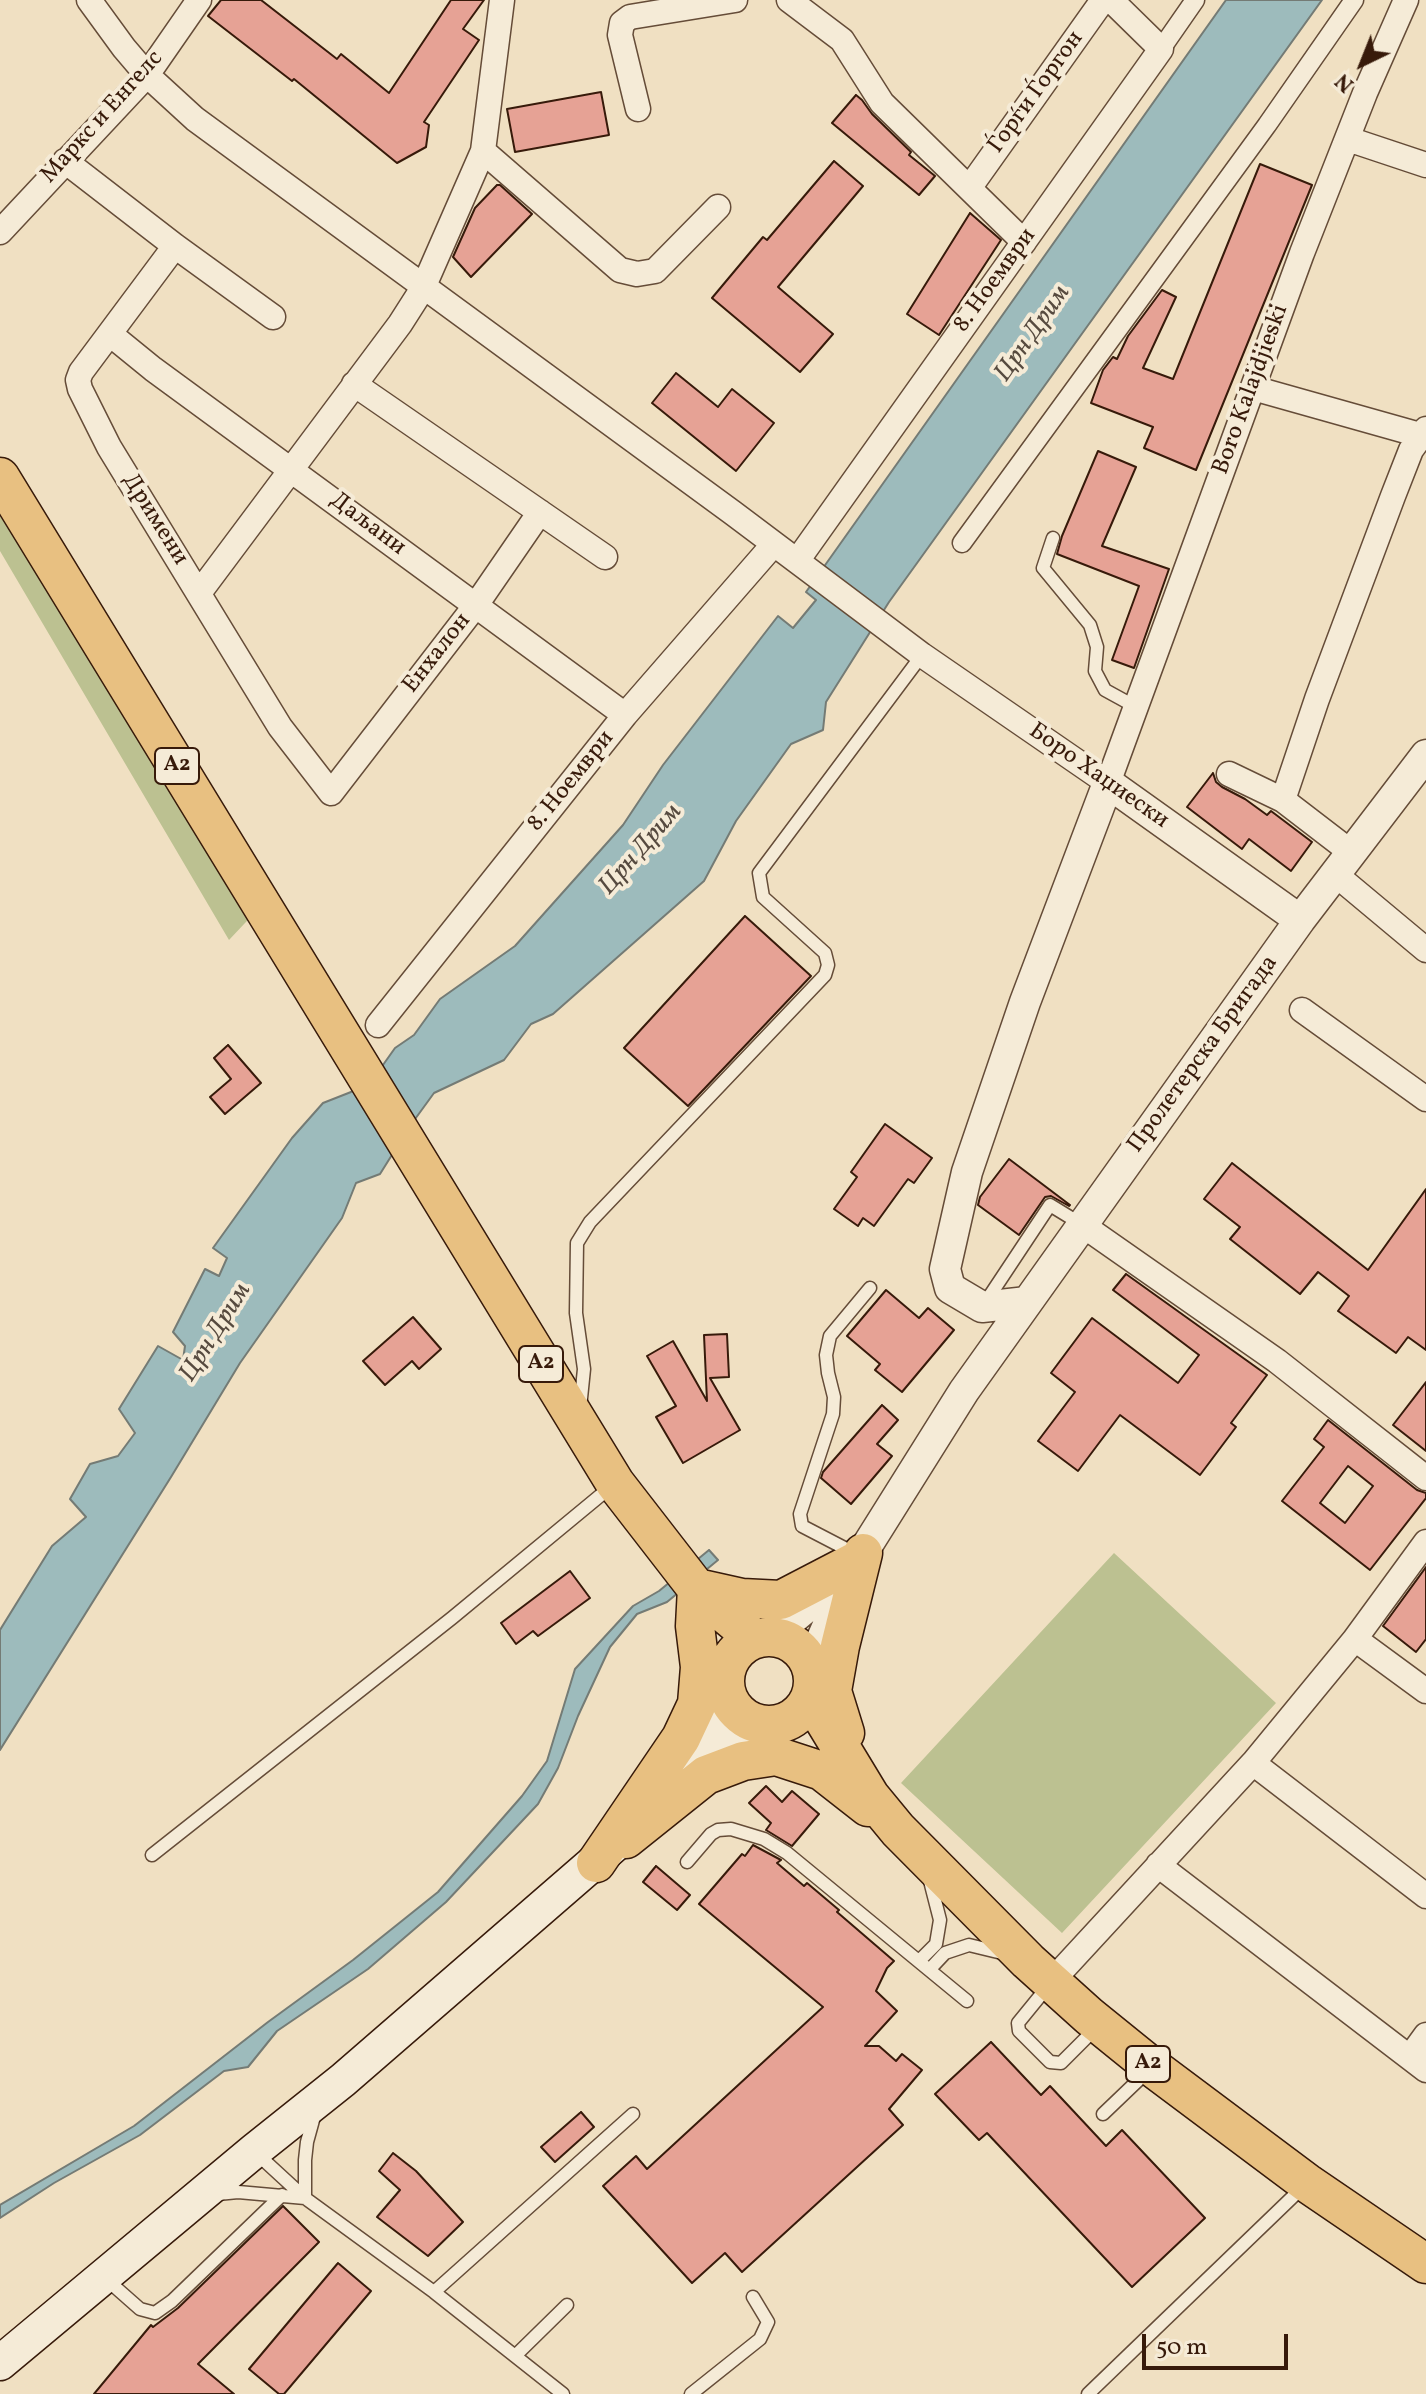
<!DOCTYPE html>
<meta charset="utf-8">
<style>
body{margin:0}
#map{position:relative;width:1426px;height:2394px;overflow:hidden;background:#f0e0c2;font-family:Vollkorn,serif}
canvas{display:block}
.north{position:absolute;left:1322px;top:24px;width:80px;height:80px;-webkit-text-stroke:6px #f5ebd7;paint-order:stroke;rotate:223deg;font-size:22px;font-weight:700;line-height:32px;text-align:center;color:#371a0a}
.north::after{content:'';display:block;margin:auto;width:28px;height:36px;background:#371a0a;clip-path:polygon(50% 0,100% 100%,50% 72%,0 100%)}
.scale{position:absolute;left:1142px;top:2334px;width:146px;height:36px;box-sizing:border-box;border:4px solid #371a0a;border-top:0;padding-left:10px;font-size:24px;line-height:28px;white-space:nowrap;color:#371a0a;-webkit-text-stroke:6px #f5ebd7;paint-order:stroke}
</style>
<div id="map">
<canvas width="1426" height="2394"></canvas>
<div class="north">N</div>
<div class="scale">50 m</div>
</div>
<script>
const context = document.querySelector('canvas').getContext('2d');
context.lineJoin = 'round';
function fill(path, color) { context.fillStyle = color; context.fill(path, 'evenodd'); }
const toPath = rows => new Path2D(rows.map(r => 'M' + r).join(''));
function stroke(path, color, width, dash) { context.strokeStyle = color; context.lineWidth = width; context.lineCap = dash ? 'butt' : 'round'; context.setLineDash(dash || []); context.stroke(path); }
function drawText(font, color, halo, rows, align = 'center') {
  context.font = font + ' Vollkorn,serif'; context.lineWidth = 8; context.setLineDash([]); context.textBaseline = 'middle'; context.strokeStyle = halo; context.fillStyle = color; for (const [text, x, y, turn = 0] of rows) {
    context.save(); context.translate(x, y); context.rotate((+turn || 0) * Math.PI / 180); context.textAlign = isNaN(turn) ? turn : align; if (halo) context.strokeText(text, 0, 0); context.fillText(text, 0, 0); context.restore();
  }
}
fill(toPath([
 [0,478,261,906,229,940,0,551],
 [1114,1553,1276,1703,1062,1933,901,1783]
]), '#bcc191');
const water = toPath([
 [1226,0,1322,0,889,602,826,702,823,730,791,744,736,821,704,881,553,1014,531,1024,504,1060,434,1093,410,1126,380,1174,356,1183,342,1218,240,1363,171,1477,0,1750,0,1630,52,1546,86,1517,70,1499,90,1464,118,1456,135,1433,119,1409,158,1346,183,1360,185,1346,173,1332,205,1269,219,1276,227,1258,213,1248,292,1138,323,1103,351,1092,378,1072,395,1048,414,1035,440,999,515,946,623,825,663,765,778,616,793,628,816,600,806,592,1226,0],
 [709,1550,718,1560,667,1602,637,1614,610,1647,578,1716,558,1768,538,1804,446,1902,368,1969,277,2031,248,2067,224,2071,140,2135,54,2183,0,2218,0,2205,134,2126,268,2022,353,1960,438,1892,522,1796,547,1761,575,1669,633,1606,659,1591,709,1550]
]);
fill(water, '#9dbbbc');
stroke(water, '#747b75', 2);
const building = toPath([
 [221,0,261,0,337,59,341,54,389,93,451,0,484,0,463,29,479,40,424,122,429,125,426,147,397,163,294,79,292,81,208,16,221,0],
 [601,92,609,135,515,152,507,109,601,92],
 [856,95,862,100,872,114,911,152,909,155,935,176,919,195,832,123,856,95],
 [834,161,863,186,778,287,833,334,800,372,712,298,763,237,767,240,834,161],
 [1260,164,1312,185,1196,470,1144,448,1153,427,1091,403,1103,370,1113,357,1117,359,1128,336,1162,290,1176,297,1143,368,1173,379,1260,164],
 [497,185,500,185,532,214,471,277,453,257,475,208,497,185],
 [970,213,1001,240,939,335,907,314,970,213],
 [676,373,718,407,732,389,774,423,736,471,652,403,676,373],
 [1098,451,1136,467,1102,546,1169,569,1134,668,1112,660,1139,586,1057,554,1062,536,1098,451],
 [1213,773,1216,782,1222,787,1245,799,1267,815,1271,811,1312,842,1291,871,1249,839,1242,849,1187,807,1213,773],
 [745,916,811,976,688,1106,624,1048,745,916],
 [228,1045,261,1083,225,1114,210,1097,231,1079,214,1058,228,1045],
 [885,1124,932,1158,914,1183,908,1179,874,1226,863,1218,858,1226,834,1209,857,1177,851,1172,885,1124],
 [1009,1159,1070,1205,1069,1206,1051,1196,1045,1197,1019,1235,978,1205,980,1197,1009,1159],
 [1232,1163,1368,1270,1426,1189,1426,1350,1408,1337,1396,1353,1338,1311,1349,1296,1318,1272,1300,1294,1230,1239,1240,1227,1204,1199,1232,1163],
 [1126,1274,1267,1375,1231,1423,1236,1427,1200,1475,1120,1415,1078,1471,1038,1441,1075,1392,1051,1373,1092,1318,1178,1383,1199,1355,1113,1290,1126,1274],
 [886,1290,919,1318,928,1308,954,1330,902,1392,875,1370,880,1364,847,1336,886,1290],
 [413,1317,441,1349,419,1369,412,1361,385,1385,363,1361,413,1317],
 [727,1334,729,1377,710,1378,740,1430,683,1463,656,1417,676,1406,647,1356,673,1341,707,1401,704,1335,727,1334],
 [1426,1382,1426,1451,1393,1425,1426,1382],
 [882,1405,898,1420,877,1444,892,1456,851,1504,821,1478,823,1472,882,1405],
 [1328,1420,1417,1490,1426,1493,1426,1498,1370,1570,1282,1501,1324,1447,1314,1439,1328,1420],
 [1348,1466,1373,1486,1345,1523,1320,1503,1348,1466],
 [1426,1567,1426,1639,1416,1652,1383,1626,1426,1567],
 [570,1571,590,1598,538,1636,533,1631,516,1644,501,1623,570,1571],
 [766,1786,782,1802,792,1791,819,1814,792,1846,766,1830,771,1823,749,1803,766,1786],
 [753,1845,781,1860,777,1863,804,1886,807,1883,839,1910,837,1912,894,1961,887,1968,876,1991,897,2011,865,2046,879,2046,896,2061,902,2054,922,2070,889,2109,903,2125,742,2272,725,2253,692,2283,603,2186,636,2156,647,2169,823,2007,699,1904,742,1854,745,1856,753,1845],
 [656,1866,690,1895,677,1910,643,1882,656,1866],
 [991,2042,1041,2095,1050,2086,1106,2146,1122,2130,1205,2218,1132,2287,987,2133,979,2140,935,2094,991,2042],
 [581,2112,594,2127,555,2162,541,2147,581,2112],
 [393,2153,416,2171,463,2222,428,2256,377,2217,400,2190,379,2171,393,2153],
 [283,2206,319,2242,198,2364,234,2394,94,2394,151,2325,153,2327,178,2308,283,2206],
 [338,2263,371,2291,284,2394,279,2394,249,2369,338,2263]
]);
fill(building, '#e6a295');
stroke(building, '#371a0a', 2);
const service = toPath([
 [1053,538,1043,568,1090,625,1097,647,1095,671,1105,690,1136,707],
 [985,1303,1050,1205,1081,1224],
 [580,1408,584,1369,576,1313,577,1243,590,1222,825,975,828,965,825,953,763,897,759,873,922,655],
 [854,1553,802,1526,800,1514,833,1414,834,1397,828,1373,826,1355,830,1336,870,1288],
 [152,1855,452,1618,613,1485],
 [687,1862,711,1834,718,1830,731,1829,764,1839,787,1853,967,2001],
 [920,1960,936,1944,940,1920,929,1877],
 [930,1969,945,1953,969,1945,1002,1953],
 [1049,1985,1018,2023,1019,2031,1050,2062,1061,2063,1095,2029],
 [1103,2114,1150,2069],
 [255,2152,305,2198,434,2292,563,2394],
 [218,2194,238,2192,305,2198,305,2160,307,2142,315,2113],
 [106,2279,140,2309,155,2313,172,2301,282,2195],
 [434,2292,633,2114],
 [515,2356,567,2305],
 [691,2394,760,2339,768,2322,753,2297],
 [1088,2394,1305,2185]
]);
const pedestrian = toPath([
 [1161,49,1195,0],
 [962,543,1267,125,1354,0]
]);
const minor = toPath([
 [89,0,124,48,147,75,195,119,733,513,922,655,1108,783,1302,253,1365,93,1406,0],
 [789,0,842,40,882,103,1024,242],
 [638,109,620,35,622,23,630,17,735,0],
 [1348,139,1426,165],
 [483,151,620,270,637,274,655,271,718,207],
 [65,161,175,246,273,317],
 [970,187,1103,0],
 [0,232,147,75,199,0],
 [175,246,81,372,78,380,80,389,109,447,280,727,331,793,476,605,540,512],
 [110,334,153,369,625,715],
 [354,384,605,557],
 [1253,388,1420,435],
 [797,561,1161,49,1111,0],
 [199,593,400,324,423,288,483,151,502,0],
 [1229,774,1283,800,1352,853],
 [1283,800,1317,699,1393,496,1411,450,1426,429],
 [1335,874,1426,950],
 [1302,1010,1426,1099],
 [378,1025,625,715,773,545],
 [1081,1224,1277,1361,1426,1478],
 [1355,1639,1426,1691],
 [1253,1763,1426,1896],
 [1158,1865,1426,2070],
 [1051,1982,1253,1763,1355,1639,1426,1542],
 [1410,2057,1426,2035]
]);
const tertiary = toPath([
 [1027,1302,982,1307,950,1288,945,1269,967,1172,1025,1002,1108,783,1300,920],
 [771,1637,833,1585],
 [810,1666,853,1568,964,1391,1300,920,1426,755]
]);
const secondary = toPath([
 [699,1766,769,1725],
 [687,1772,728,1699],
 [0,2363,254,2151,343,2080,614,1845]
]);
const primary = toPath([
 [0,477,615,1483,701,1594,755,1639],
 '725 1681a44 44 0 1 1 88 0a44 44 0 1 1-88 0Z',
 [810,1697,870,1796,898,1830,1028,1961,1089,2016,1152,2067,1307,2183,1426,2264],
 [845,1733,832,1691,840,1646,863,1553],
 [626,1839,706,1775,743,1761,776,1756,822,1771,868,1807],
 [596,1863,681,1738,697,1704,700,1667,695,1626,697,1588,742,1598,781,1600,858,1560]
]);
stroke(service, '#654c38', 15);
stroke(pedestrian, '#654c38', 21);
stroke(minor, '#654c38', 27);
stroke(tertiary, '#654c38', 33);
stroke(secondary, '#371a0a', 37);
stroke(primary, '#371a0a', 41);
stroke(service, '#f5ebd7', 12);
stroke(pedestrian, '#f5ebd7', 18);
stroke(minor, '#f5ebd7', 24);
stroke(tertiary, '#f5ebd7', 30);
stroke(secondary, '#f5ebd7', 34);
stroke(primary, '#e8c081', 38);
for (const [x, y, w] of [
 [177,766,44],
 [541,1364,44],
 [1148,2064,44]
]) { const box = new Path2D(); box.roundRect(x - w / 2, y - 18, w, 36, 6); context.fillStyle = '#f5ebd7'; context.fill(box); stroke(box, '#371a0a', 2); }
drawText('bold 22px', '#371a0a', null, [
 ["A2",177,766],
 ["A2",541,1364],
 ["A2",1148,2064]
]);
drawText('24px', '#371a0a', '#f5ebd7', [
 ["Ѓорѓи Ѓоргон",1037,93,-54],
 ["Маркс и Енгелс",103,118,-48],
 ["8. Ноември",996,281,-54],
 ["Boro Kalajdjieski",1252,390,-70],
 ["Дримени",154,520,58],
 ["Даљани",367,525,37],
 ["Енхалон",438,654,-52],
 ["Боро Хаџиески",1098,777,35],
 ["8. Ноември",572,782,-51],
 ["Пролетерска Бригада",1204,1055,-54]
]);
drawText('italic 26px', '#564a3f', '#f5ebd7', [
 ["Црн Дрим",1034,334,-55],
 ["Црн Дрим",642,850,-49],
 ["Црн Дрим",217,1333,-58]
]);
</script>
